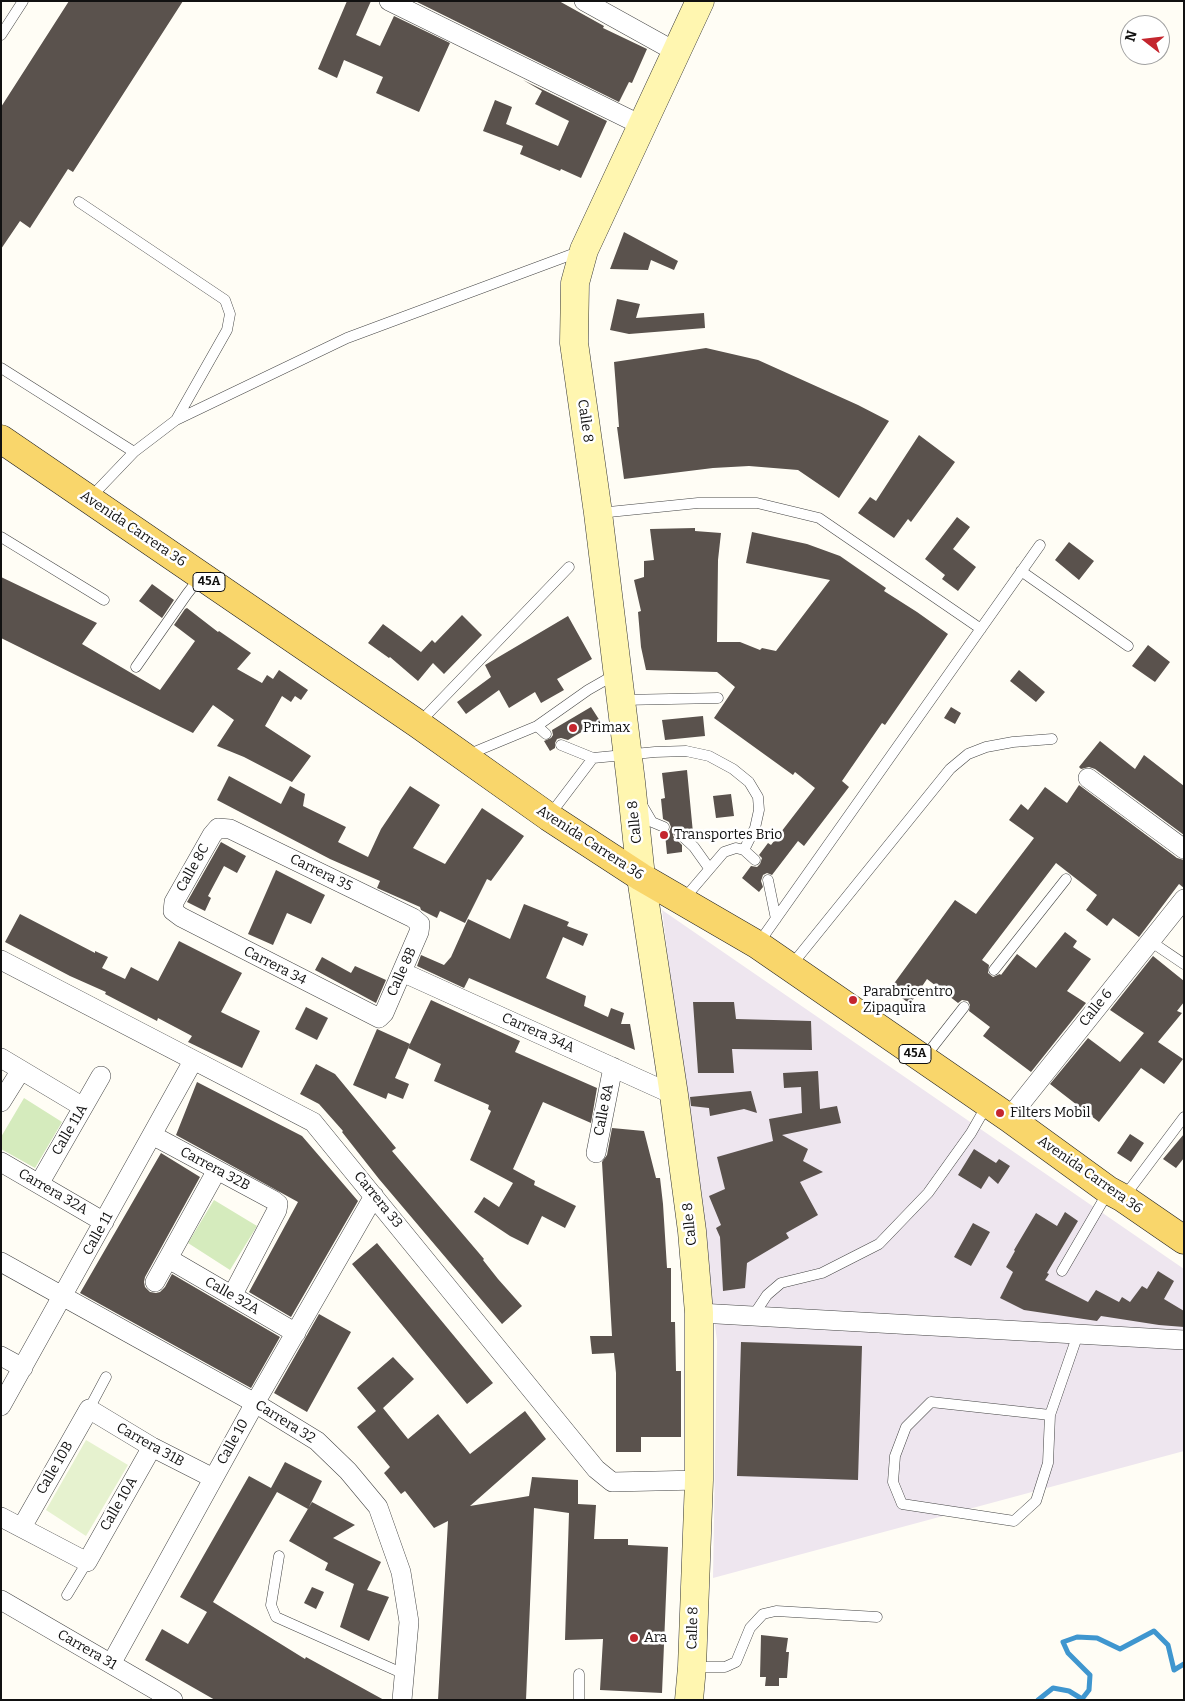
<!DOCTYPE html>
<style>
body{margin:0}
#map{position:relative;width:1185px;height:1701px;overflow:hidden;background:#fffdf5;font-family:Bitter,serif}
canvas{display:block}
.frame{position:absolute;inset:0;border:2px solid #111;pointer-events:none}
.north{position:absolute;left:1120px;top:15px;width:50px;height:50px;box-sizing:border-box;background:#fff;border:1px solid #a0a0a0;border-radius:50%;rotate:286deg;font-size:14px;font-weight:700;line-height:20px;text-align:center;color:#111}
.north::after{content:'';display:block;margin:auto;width:18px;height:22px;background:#c4262e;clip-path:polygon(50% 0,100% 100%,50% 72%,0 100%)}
</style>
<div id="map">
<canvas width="1185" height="1701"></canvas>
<div class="frame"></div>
<div class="north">N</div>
</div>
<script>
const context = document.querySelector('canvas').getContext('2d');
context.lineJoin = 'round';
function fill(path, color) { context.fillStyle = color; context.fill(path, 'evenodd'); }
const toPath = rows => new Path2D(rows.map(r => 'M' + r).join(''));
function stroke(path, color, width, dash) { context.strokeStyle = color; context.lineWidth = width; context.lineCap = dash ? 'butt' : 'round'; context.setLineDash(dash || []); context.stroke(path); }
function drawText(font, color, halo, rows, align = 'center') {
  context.font = font + ' Bitter,serif'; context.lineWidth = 5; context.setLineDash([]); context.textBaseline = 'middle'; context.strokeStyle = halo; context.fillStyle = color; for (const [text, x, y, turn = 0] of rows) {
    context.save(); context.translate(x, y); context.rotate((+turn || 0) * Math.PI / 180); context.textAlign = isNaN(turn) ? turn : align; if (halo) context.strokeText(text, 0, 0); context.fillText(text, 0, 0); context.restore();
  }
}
fill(toPath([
 [662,910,1184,1269,1184,1451,713,1578,717,1341]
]), '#eee6ef');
fill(toPath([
 [24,1098,62,1122,35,1168,1,1149,1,1137],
 [214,1200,257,1226,230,1270,188,1243]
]), '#d5ebbd');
fill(toPath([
 [86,1440,128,1465,86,1536,46,1510]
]), '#e6f2cf');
stroke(toPath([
 [1038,1700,1053,1688,1069,1691,1082,1699,1089,1690,1090,1675,1068,1653,1063,1642,1077,1637,1097,1638,1120,1649,1154,1631,1168,1645,1174,1670,1184,1664]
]), '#3f96cf', 5);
fill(toPath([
 [69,1,183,1,73,172,68,169,30,228,20,221,1,249,1,107],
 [347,1,371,1,356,35,380,46,394,16,450,43,419,112,376,93,383,77,344,60,337,78,318,69],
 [415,1,559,1,604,26,603,28,647,49,632,83,629,82,619,102],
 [523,80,607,121,581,178,561,169,560,171,520,154,523,146,483,131,495,100,512,107,506,124,558,146,569,121,535,104,542,91],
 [624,232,678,261,674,270,651,260,648,270,610,269],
 [617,299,640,304,636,318,704,313,705,328,629,334,610,330],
 [706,348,758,360,858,405,889,421,839,498,798,470,749,466,713,468,624,479,617,427,619,427,614,362],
 [919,435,955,462,911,522,908,519,894,538,858,513,870,497,876,501],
 [957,517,970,527,953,549,976,567,958,591,942,579,945,575,925,559],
 [695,528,695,531,721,533,718,560,717,642,740,642,760,650,762,648,776,651,830,580,746,563,752,532,807,544,840,556,886,588,884,591,917,612,948,634,885,725,882,723,842,781,849,787,804,846,798,841,772,875,767,873,763,875,761,881,763,887,759,892,742,878,751,866,757,867,760,864,762,858,759,855,768,843,771,845,815,788,795,772,793,775,714,718,735,687,717,672,646,670,641,647,638,612,641,611,634,580,644,577,644,561,654,560,650,529],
 [1069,542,1094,561,1079,580,1055,560],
 [1,577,97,623,82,644,160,690,195,641,174,625,185,609,187,608,218,632,219,631,251,653,237,669,262,683,267,675,273,679,279,670,308,690,301,700,295,696,291,702,282,696,265,726,311,756,292,782,244,757,217,746,234,720,213,705,193,733,1,638],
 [152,584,174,600,162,618,139,601],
 [462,615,482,635,444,674,433,663,418,681,390,657,389,658,368,643,383,624,421,652,432,640,435,643],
 [568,616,592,659,557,679,564,690,541,703,535,692,509,708,499,690,466,714,457,702,491,677,485,665],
 [1148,645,1170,662,1155,682,1132,666],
 [1019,670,1045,692,1036,702,1010,681],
 [591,707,600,721,568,740,561,738,557,739,555,743,555,748,550,751,544,741,551,738,553,735,552,730],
 [951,707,961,713,955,724,944,718],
 [703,716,705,736,665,740,662,720],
 [1100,741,1135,769,1144,755,1184,786,1184,835,1095,769,1089,767,1081,769,1079,767],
 [687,770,693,833,689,833,681,827,675,829,673,836,682,845,682,852,667,854,665,834,669,832,671,827,669,822,663,819,661,799,665,798,662,773],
 [229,776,281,804,290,786,305,794,303,806,346,827,338,842,368,857,381,829,410,786,440,805,413,848,445,864,482,808,524,836,491,881,487,879,465,923,440,911,437,918,421,910,420,907,377,888,380,881,330,859,217,800],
 [1079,785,1177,858,1184,860,1184,888,1179,884,1139,937,1113,918,1107,926,1086,910,1097,895,1056,863,982,960,989,965,988,973,993,977,1000,974,1001,975,1017,954,1036,968,1065,932,1077,941,1073,947,1091,959,1067,991,1086,1003,1031,1072,983,1036,990,1027,969,1011,970,1005,968,1001,962,1000,958,1003,927,979,910,1004,890,989,955,900,976,914,1034,838,1009,820,1021,804,1028,810,1045,787,1067,803],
 [731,794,734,816,716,818,713,796],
 [221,842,246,856,237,873,224,866,208,896,211,898,205,911,187,902],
 [276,870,325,895,311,924,287,913,273,945,248,934],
 [524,904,569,922,567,926,588,934,583,946,563,937,546,978,586,996,584,1006,608,1017,611,1008,624,1013,621,1024,630,1024,635,1050,469,978,464,988,417,966,421,955,444,965,451,957,468,919,510,939],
 [20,914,95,953,95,951,108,957,102,968,125,979,131,967,158,981,179,941,242,973,221,1012,260,1031,242,1068,188,1042,192,1036,158,1018,157,1021,105,994,106,992,70,976,5,942],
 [1153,956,1184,981,1184,1002,1177,1011,1182,1013,1158,1042,1183,1059,1164,1084,1141,1068,1099,1122,1050,1084,1088,1038,1120,1062,1144,1033,1110,1010],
 [322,957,351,973,355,966,386,980,376,1003,315,970],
 [431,1000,520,1041,515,1052,597,1088,591,1123,543,1102,513,1169,535,1181,534,1185,576,1206,565,1228,542,1216,528,1245,510,1236,474,1212,484,1197,499,1207,513,1183,470,1160,491,1111,488,1109,489,1105,434,1081,441,1064,408,1048],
 [693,1002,734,1002,736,1019,811,1021,812,1050,732,1049,734,1073,698,1073],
 [306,1007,328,1018,317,1040,295,1029],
 [377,1029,410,1044,395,1078,409,1084,403,1099,388,1093,386,1099,353,1085],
 [316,1064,335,1074,396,1148,392,1151,484,1259,483,1260,498,1279,522,1306,502,1324,379,1179,342,1132,343,1131,319,1104,300,1094],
 [818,1071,820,1109,837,1106,841,1123,782,1135,808,1149,803,1161,823,1172,800,1182,818,1215,786,1233,789,1238,747,1263,745,1288,723,1291,720,1237,716,1228,721,1225,709,1196,725,1189,717,1157,773,1141,769,1119,802,1113,801,1087,784,1088,783,1073],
 [197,1082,302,1136,358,1201,291,1317,249,1292,298,1202,176,1135],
 [751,1091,757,1113,744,1109,710,1116,709,1108,691,1106,690,1097],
 [612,1128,644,1131,656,1178,660,1178,663,1204,667,1268,671,1268,671,1322,675,1322,676,1371,681,1371,681,1437,641,1437,641,1452,616,1452,616,1373,614,1353,592,1354,590,1336,612,1336,602,1162,607,1155],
 [1130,1134,1144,1143,1131,1162,1117,1153],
 [1184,1134,1184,1158,1176,1168,1163,1159],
 [974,1149,996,1163,999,1159,1010,1166,998,1184,989,1176,981,1189,958,1175],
 [161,1153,200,1177,145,1277,144,1282,145,1287,150,1292,156,1293,160,1292,165,1287,172,1274,280,1337,251,1388,80,1293],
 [1065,1212,1078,1221,1047,1273,1049,1274,1045,1280,1088,1302,1096,1290,1119,1302,1122,1297,1130,1302,1142,1286,1147,1289,1158,1271,1174,1281,1164,1299,1184,1311,1184,1327,1159,1325,1101,1316,1097,1321,1024,1310,1000,1298,1013,1272,1006,1267,1015,1251,1014,1250,1036,1213,1057,1226],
 [973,1223,990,1232,971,1266,954,1257],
 [377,1243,493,1383,467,1404,352,1264],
 [319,1314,351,1332,307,1412,274,1393],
 [741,1342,862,1346,858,1480,737,1476],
 [393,1357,414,1379,383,1408,408,1439,438,1414,470,1454,525,1411,546,1439,470,1506,529,1496,532,1477,578,1480,578,1504,596,1505,594,1539,628,1539,628,1545,668,1547,662,1693,600,1690,603,1639,565,1640,569,1513,534,1508,526,1700,438,1700,448,1521,434,1528,405,1491,401,1494,384,1473,390,1467,357,1427,376,1411,357,1388],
 [285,1462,322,1481,308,1509,277,1492,213,1602,305,1659,306,1657,384,1700,215,1700,145,1660,162,1629,188,1644,207,1612,180,1597,249,1476,271,1488],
 [312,1502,355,1525,333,1538,381,1562,367,1590,389,1597,369,1641,340,1627,354,1584,325,1570,328,1563,289,1541],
 [312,1587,324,1592,316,1609,304,1603],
 [761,1635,788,1638,786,1652,789,1652,787,1678,779,1678,779,1686,765,1686,766,1677,760,1677]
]), '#5a524d');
const lane = toPath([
 [1,35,23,1],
 [79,202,225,300,230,314,227,330,176,420],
 [1,368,134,452],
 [90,498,134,452,176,420,347,338,581,251],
 [599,513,698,503,757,503,819,518,981,629],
 [1,537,104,600],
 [1021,571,1128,646],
 [136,667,187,594,201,576],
 [622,700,718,698],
 [419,723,569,567],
 [537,726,546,734],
 [561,745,593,758,655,752,686,751,709,756,733,769,749,782,758,797,759,810,755,828,744,850],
 [467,755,537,726,588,690,616,674],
 [642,805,652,822,664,827],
 [549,816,593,758],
 [680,834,694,847,709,868],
 [768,880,776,919],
 [683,900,724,852,736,848,744,850,755,860],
 [1150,941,1184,964],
 [758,944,1040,545],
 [790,967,950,769,968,754,986,747,1013,742,1052,739],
 [994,970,1066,879],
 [924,1058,964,1007],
 [1124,1197,1184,1117],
 [1062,1271,1108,1192],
 [753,1316,767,1295,781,1283,822,1273,879,1244,928,1193,971,1133,987,1105],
 [89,1409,106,1377],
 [1050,1415,931,1402,906,1427,895,1456,893,1482,902,1504,1014,1521,1036,1501,1048,1463,1050,1415,1078,1334],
 [279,1556,271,1605,276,1617,404,1674],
 [67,1595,87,1562],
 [693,1667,725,1667,736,1662,750,1628,763,1614,776,1611,877,1617],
 [579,1700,579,1674]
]);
const street = toPath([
 [389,1,641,125],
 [584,1,676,52],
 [1088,778,1184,849],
 [218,828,230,829,413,918,420,924,419,932,384,1013,379,1018,181,917,173,911,174,902,212,835,218,828],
 [1,960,313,1122,596,1469,612,1482,699,1480],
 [402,972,674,1095],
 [1,1058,83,1107],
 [1,1102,21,1070],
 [1009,1118,1184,899],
 [152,1135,273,1200,278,1204,277,1210,232,1296],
 [596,1153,613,1067],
 [1,1162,104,1222],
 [39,1184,101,1076],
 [169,1259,296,1333],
 [1,1262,255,1403,317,1441,348,1471,378,1507,401,1572,409,1622,402,1700],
 [155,1282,217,1170],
 [699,1313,1184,1340],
 [1,1356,23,1368],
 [1,1406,193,1061],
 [1,1517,87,1562,152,1447],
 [22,1527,89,1409,152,1447,213,1478],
 [1,1600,173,1700],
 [111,1664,255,1403,374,1196]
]);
const secondary = toPath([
 [689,1700,692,1667,699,1480,699,1313,692,1231,674,1095,641,877,631,782,598,513,574,343,575,283,584,250,700,1]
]);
const primary = toPath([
 [1,439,418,724,549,817,641,877,758,945,1009,1118,1108,1190,1123,1198,1184,1240]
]);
stroke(lane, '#444', 11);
stroke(street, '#444', 20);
stroke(secondary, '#333', 29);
stroke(primary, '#222', 29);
stroke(lane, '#fff', 10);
stroke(street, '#fff', 19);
stroke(secondary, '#fff6b0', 28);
stroke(primary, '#f9d66b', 28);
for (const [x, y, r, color] of [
 [573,728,5,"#c4262e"],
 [664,835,5,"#c4262e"],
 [853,1000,5,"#c4262e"],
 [1000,1113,5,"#c4262e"],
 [634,1638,5,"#c4262e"]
]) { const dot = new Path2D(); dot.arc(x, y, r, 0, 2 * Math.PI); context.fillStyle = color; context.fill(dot); stroke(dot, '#fff', 2); }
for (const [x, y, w] of [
 [209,582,32],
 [915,1054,32]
]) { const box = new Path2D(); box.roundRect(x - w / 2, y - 9.5, w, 19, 4); context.fillStyle = '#fff'; context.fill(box); stroke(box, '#111', 1); }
drawText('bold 12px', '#111', null, [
 ["45A",209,582],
 ["45A",915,1054]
]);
drawText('14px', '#111', '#fff', [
 ["Calle 8",585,421,82],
 ["Avenida Carrera 36",133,529,34],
 ["Calle 8",635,822,-96],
 ["Avenida Carrera 36",590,843,33],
 ["Calle 8C",193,868,-61],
 ["Carrera 35",321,873,26],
 ["Carrera 34",275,966,27],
 ["Calle 8B",402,972,-66],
 ["Calle 6",1096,1008,-51],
 ["Carrera 34A",538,1033,24],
 ["Calle 8A",604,1110,-79],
 ["Calle 11A",70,1130,-60],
 ["Carrera 32B",215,1169,28],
 ["Avenida Carrera 36",1090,1175,35],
 ["Carrera 32A",53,1192,30],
 ["Carrera 33",378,1200,51],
 ["Calle 8",690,1224,-96],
 ["Calle 11",98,1234,-61],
 ["Calle 32A",232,1296,30],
 ["Carrera 32",285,1422,32],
 ["Calle 10",233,1442,-61],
 ["Carrera 31B",150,1445,29],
 ["Calle 10B",55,1468,-60],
 ["Calle 10A",119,1504,-60],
 ["Calle 8",693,1628,-88],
 ["Carrera 31",87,1650,30]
]);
drawText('14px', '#111', '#fff', [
 ["Primax",583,728],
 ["Transportes Brio",674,835],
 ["Parabricentro",863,992],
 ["Zipaquira",863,1008],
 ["Filters Mobil",1010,1113],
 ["Ara",644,1638]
], 'left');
</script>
